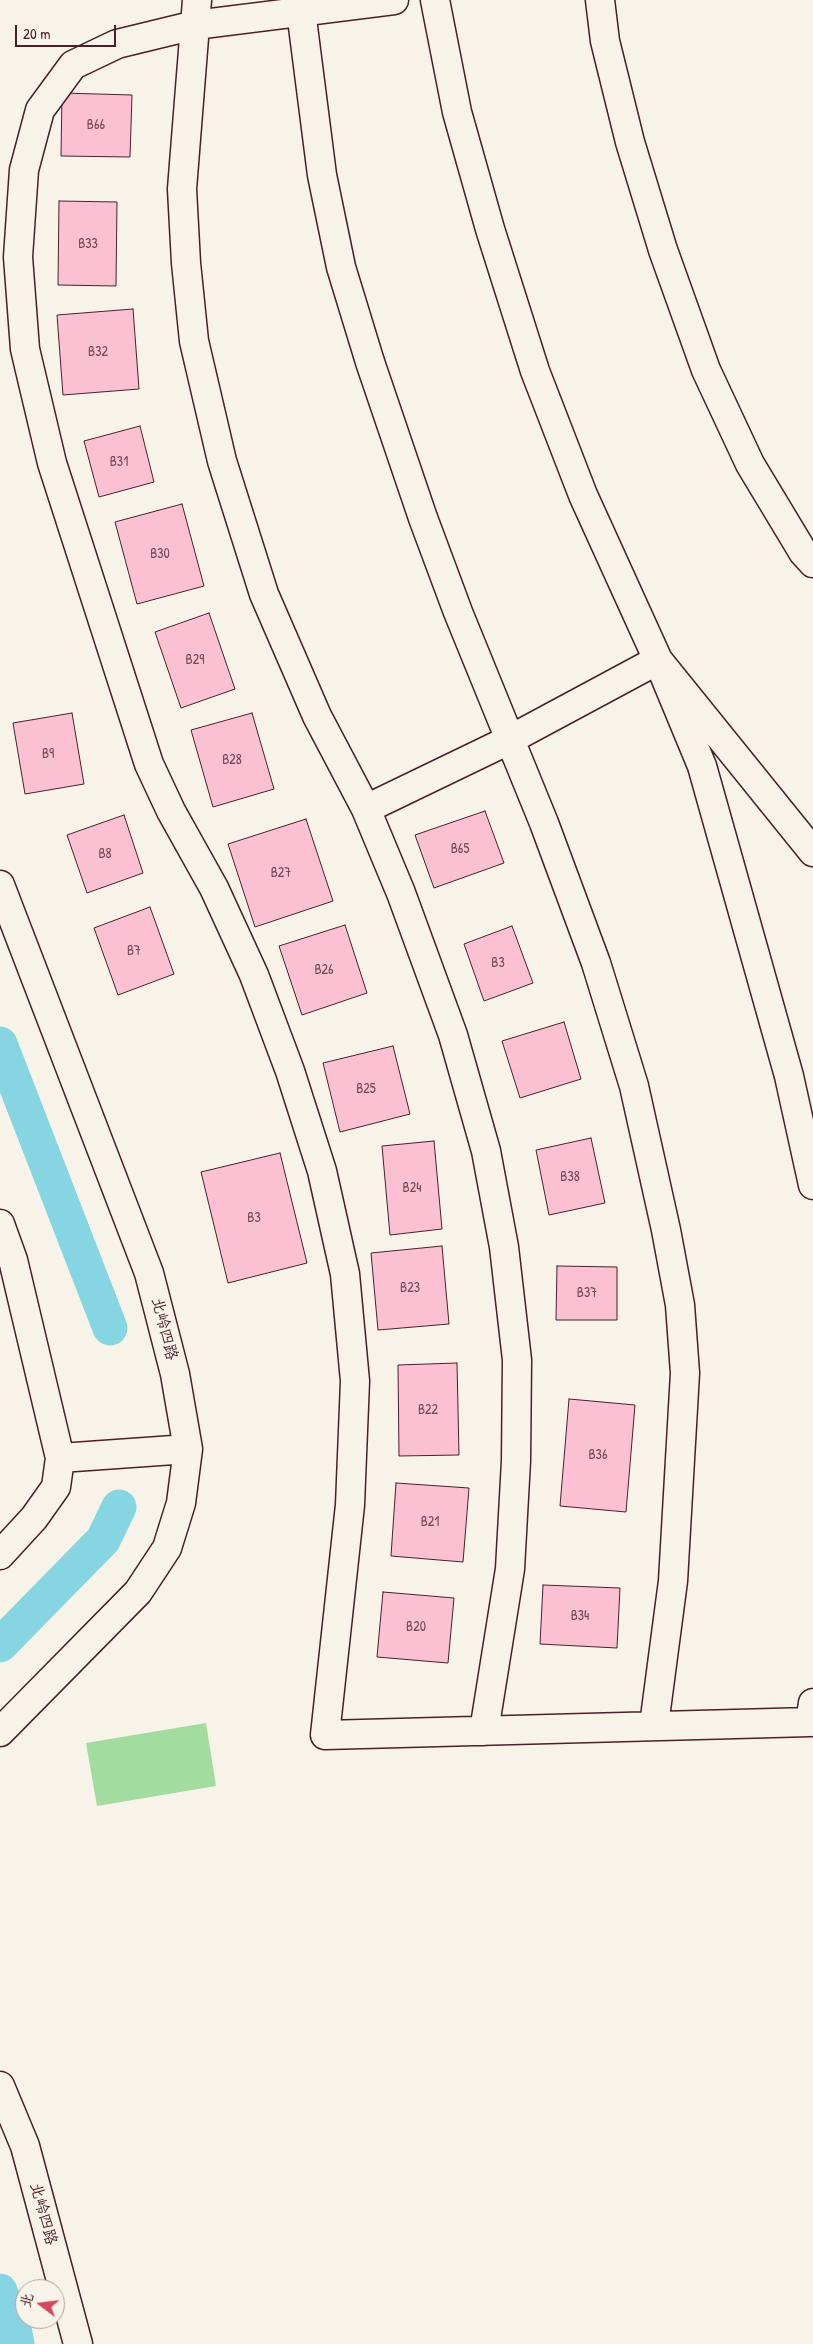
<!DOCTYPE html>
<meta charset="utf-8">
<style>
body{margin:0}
#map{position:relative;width:813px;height:2344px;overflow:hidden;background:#f7f3e8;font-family:"Patrick Hand","LXGW WenKai TC",sans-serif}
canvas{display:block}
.north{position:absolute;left:15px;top:2279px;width:50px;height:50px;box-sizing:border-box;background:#f7f3e8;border:1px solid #b29e9c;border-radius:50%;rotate:285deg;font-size:14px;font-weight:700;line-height:20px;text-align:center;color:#4a1f2b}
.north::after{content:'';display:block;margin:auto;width:18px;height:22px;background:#d1495b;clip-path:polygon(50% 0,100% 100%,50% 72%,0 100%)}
.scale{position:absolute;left:15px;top:25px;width:101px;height:22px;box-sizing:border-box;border:2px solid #4a1f2b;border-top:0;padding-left:6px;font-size:15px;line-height:18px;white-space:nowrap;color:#4a1f2b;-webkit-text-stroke:4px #f7f3e8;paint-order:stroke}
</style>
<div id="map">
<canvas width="813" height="2344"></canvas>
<div class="north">北</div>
<div class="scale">20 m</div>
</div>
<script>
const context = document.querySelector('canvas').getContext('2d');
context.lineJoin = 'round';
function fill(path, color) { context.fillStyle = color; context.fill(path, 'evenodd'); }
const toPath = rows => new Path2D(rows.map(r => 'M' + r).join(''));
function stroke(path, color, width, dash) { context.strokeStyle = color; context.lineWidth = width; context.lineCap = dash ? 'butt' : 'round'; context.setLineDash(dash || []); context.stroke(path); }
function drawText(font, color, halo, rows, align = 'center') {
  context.font = font + ' "Patrick Hand","LXGW WenKai TC",sans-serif'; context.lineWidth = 4; context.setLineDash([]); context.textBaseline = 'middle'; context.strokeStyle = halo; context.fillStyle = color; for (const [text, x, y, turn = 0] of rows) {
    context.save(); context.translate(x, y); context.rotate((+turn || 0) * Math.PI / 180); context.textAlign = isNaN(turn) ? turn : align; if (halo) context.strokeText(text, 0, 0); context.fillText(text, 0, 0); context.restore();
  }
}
fill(toPath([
 [206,1723,216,1786,97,1806,86,1743]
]), '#a3dca1');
stroke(toPath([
 [0,1044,110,1328],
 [0,1645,103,1540,119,1507],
 [0,2291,14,2329,17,2344]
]), '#86d5e2', 35);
const building = toPath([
 [62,93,132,95,130,157,61,156,62,93],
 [59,201,117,202,116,286,58,285,59,201],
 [133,309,139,389,63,395,57,315,133,309],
 [140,426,154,482,99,497,84,441,140,426],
 [182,504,204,586,137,604,115,522,182,504],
 [209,613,235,689,181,708,155,632,209,613],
 [72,713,84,784,25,794,13,723,72,713],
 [252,713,274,789,213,807,191,730,252,713],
 [485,811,504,863,434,888,415,835,485,811],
 [124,815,143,873,87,893,67,835,124,815],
 [306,819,333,901,255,927,228,844,306,819],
 [150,907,174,974,118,995,94,928,150,907],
 [345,925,367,993,302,1015,279,946,345,925],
 [512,926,533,983,484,1001,464,944,512,926],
 [564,1022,581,1079,520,1098,502,1041,564,1022],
 [393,1046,410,1114,340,1132,323,1063,393,1046],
 [591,1138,605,1203,549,1215,536,1150,591,1138],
 [434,1141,442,1229,390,1235,382,1146,434,1141],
 [280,1153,307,1263,228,1283,201,1172,280,1153],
 [442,1246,449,1324,378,1330,371,1253,442,1246],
 [557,1266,617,1267,617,1320,556,1320,557,1266],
 [457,1363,459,1455,399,1456,398,1365,457,1363],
 [569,1399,635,1405,626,1512,560,1506,569,1399],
 [396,1483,469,1488,463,1562,391,1556,396,1483],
 [543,1585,620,1588,617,1648,540,1644,543,1585],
 [383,1592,454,1598,448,1663,377,1657,383,1592]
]);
fill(building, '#fbc1d3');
stroke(building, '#4a1f2b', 1);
const minor = toPath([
 [197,0,182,189,186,263,194,341,222,461,264,594,317,716,366,809,401,893,453,1035,486,1151,504,1247,517,1360,516,1461,510,1569,484,1731],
 [394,0,195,25,117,44,73,65,40,110,24,170,18,257,25,349,52,463,149,764,171,811,214,888,254,975,290,1071,322,1171,345,1274,355,1381,350,1505,325,1735,810,1722,813,1703],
 [435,0,457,112,490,229,535,371,583,495,658,660,702,766,789,1076,813,1185],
 [600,0,605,41,630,142,663,250,706,370,750,464,803,552,813,563],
 [301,11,322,175,341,267,370,362,423,518,458,612,544,823,596,963,634,1086,666,1230,680,1305,685,1373,673,1581,654,1725],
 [366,809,509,740,658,660,813,852],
 [0,885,149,1273,175,1374,188,1449,181,1503,167,1548,138,1592,0,1732],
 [0,1224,13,1260,60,1458,56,1487,34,1518,0,1555],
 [60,1458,188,1449],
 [0,2086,25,2146,78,2344]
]);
stroke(minor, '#4a1f2b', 31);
stroke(minor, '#f7f3e8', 28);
drawText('14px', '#764855', null, [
 ["B66",96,125],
 ["B33",88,244],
 ["B32",98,352],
 ["B31",119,462],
 ["B30",160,554],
 ["B29",195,660],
 ["B9",48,754],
 ["B28",232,760],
 ["B65",460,849],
 ["B8",105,854],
 ["B27",281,873],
 ["B7",134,951],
 ["B3",498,963],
 ["B26",324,970],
 ["B25",366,1089],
 ["B38",570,1177],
 ["B24",412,1188],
 ["B3",254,1218],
 ["B23",410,1288],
 ["B37",587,1293],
 ["B22",428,1410],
 ["B36",598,1455],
 ["B21",430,1522],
 ["B34",580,1616],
 ["B20",416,1627]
]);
drawText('16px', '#4a1f2b', '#f7f3e8', [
 ["北岭四路",164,1329,76],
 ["北岭四路",43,2214,75]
]);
</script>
